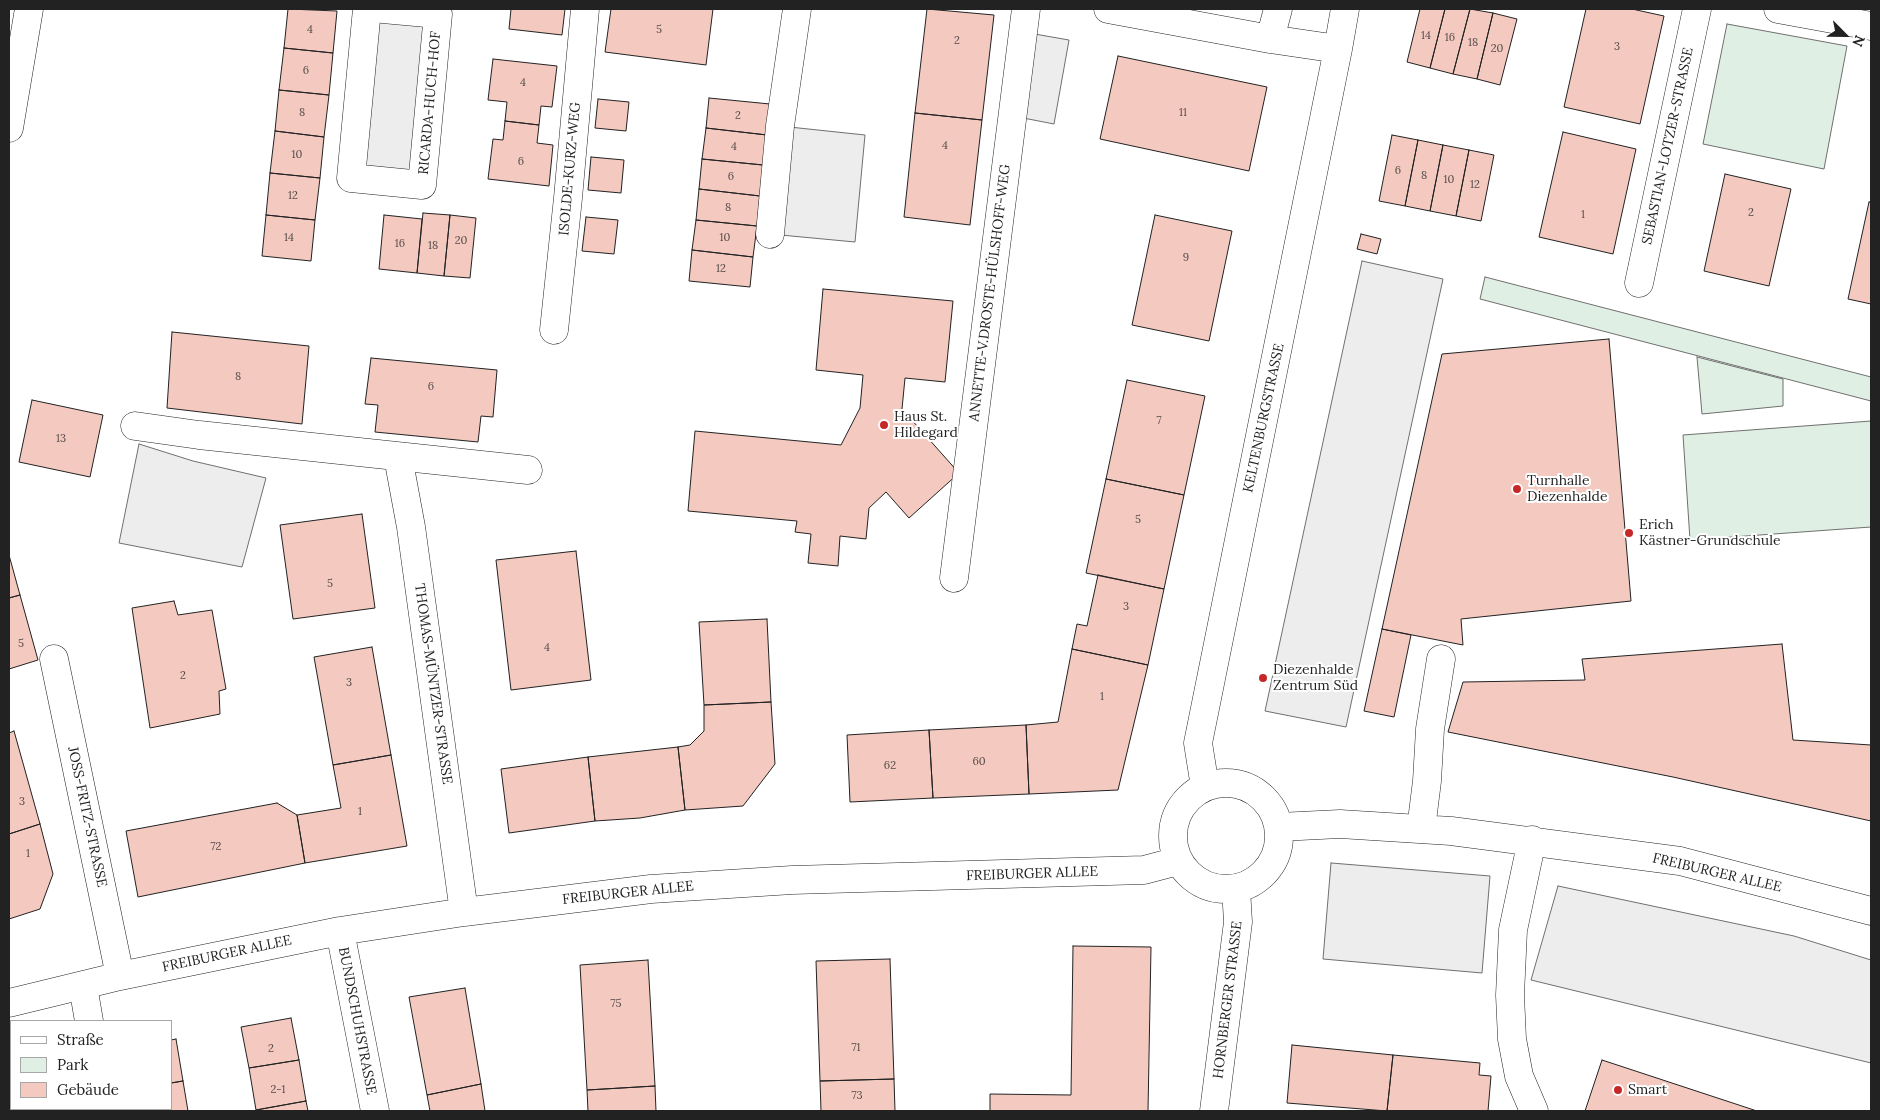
<!DOCTYPE html>
<meta charset="utf-8">
<style>
body{margin:0}
#map{position:relative;width:1880px;height:1120px;overflow:hidden;background:#fff;font-family:Lora,serif}
canvas{display:block}
.frame{position:absolute;inset:0;border:10px solid #222;pointer-events:none}
.legend{position:absolute;left:10px;top:1020px;width:162px;height:90px;box-sizing:border-box;background:#fff;border:1px solid #a7a7a7;margin:0;padding:6px 9px;list-style:none;font-size:15px;color:#222}
.legend li{display:flex;align-items:center;gap:10px;height:25px}
.legend b{width:25px;border:1px solid #a7a7a7}
.north{position:absolute;left:1820px;top:10px;width:50px;height:50px;-webkit-text-stroke:4px #fff;paint-order:stroke;rotate:113deg;font-size:14px;font-weight:700;line-height:20px;text-align:center;color:#222}
.north::after{content:'';display:block;margin:auto;width:18px;height:22px;background:#222;clip-path:polygon(50% 0,100% 100%,50% 72%,0 100%)}
</style>
<div id="map">
<canvas width="1880" height="1120"></canvas>
<div class="frame"></div>
<ul class="legend">
<li><b style="height:6px;background:#fff"></b>Straße</li>
<li><b style="height:14px;background:#e0efe3"></b>Park</li>
<li><b style="height:14px;background:#f3c9c0"></b>Gebäude</li>
</ul>
<div class="north">N</div>
</div>
<script>
const context = document.querySelector('canvas').getContext('2d');
context.lineJoin = 'round';
function fill(path, color) { context.fillStyle = color; context.fill(path, 'evenodd'); }
const toPath = rows => new Path2D(rows.map(r => 'M' + r).join(''));
function stroke(path, color, width, dash) { context.strokeStyle = color; context.lineWidth = width; context.lineCap = dash ? 'butt' : 'round'; context.setLineDash(dash || []); context.stroke(path); }
function drawText(font, color, halo, rows, align = 'center') {
  context.font = font + ' Lora,serif'; context.lineWidth = 4; context.setLineDash([]); context.textBaseline = 'middle'; context.strokeStyle = halo; context.fillStyle = color; for (const [text, x, y, turn = 0] of rows) {
    context.save(); context.translate(x, y); context.rotate((+turn || 0) * Math.PI / 180); context.textAlign = isNaN(turn) ? turn : align; if (halo) context.strokeText(text, 0, 0); context.fillText(text, 0, 0); context.restore();
  }
}
const green = toPath([
 [1727,24,1847,46,1824,169,1703,144,1727,24],
 [1485,277,1871,377,1871,401,1480,299,1485,277],
 [1697,357,1783,379,1783,406,1702,414,1697,357],
 [1871,421,1871,527,1690,540,1683,435,1871,421]
]);
fill(green, '#e0efe3');
stroke(green, '#6f6f6f', 1);
const parking = toPath([
 [367,9,438,14,422,185,351,178,367,9],
 [1023,32,1069,40,1054,124,1013,116,1023,32],
 [780,126,865,135,855,242,770,234,780,126],
 [1362,261,1443,279,1346,727,1265,711,1362,261],
 [139,444,193,461,266,478,242,567,119,543,139,444],
 [1331,863,1490,876,1482,973,1323,959,1331,863],
 [1558,886,1794,936,1871,960,1871,1063,1531,980,1558,886]
]);
fill(parking, '#ededed');
stroke(parking, '#6f6f6f', 1);
const building = toPath([
 [288,9,337,11,333,53,284,48,288,9],
 [511,9,565,9,562,35,509,29,511,9],
 [611,9,713,9,706,65,605,52,611,9],
 [927,9,994,15,982,120,915,113,927,9],
 [1420,9,1445,9,1430,68,1407,62,1420,9],
 [1445,9,1470,9,1453,74,1430,68,1445,9],
 [1470,9,1493,13,1477,79,1453,74,1470,9],
 [1586,9,1632,9,1664,16,1640,124,1564,107,1586,9],
 [1493,13,1517,19,1500,85,1477,79,1493,13],
 [284,48,333,53,329,95,279,90,284,48],
 [1118,56,1267,87,1249,171,1100,139,1118,56],
 [493,59,557,66,552,107,541,106,539,125,505,121,507,102,488,100,493,59],
 [279,90,329,95,324,137,275,131,279,90],
 [709,98,770,104,767,135,706,128,709,98],
 [598,99,629,102,626,131,595,128,598,99],
 [915,113,982,120,970,225,904,217,915,113],
 [505,121,539,125,537,143,553,145,549,186,488,179,493,139,503,140,505,121],
 [706,128,767,135,763,165,702,159,706,128],
 [275,131,324,137,320,178,270,173,275,131],
 [1563,132,1636,149,1613,254,1539,237,1563,132],
 [1392,135,1418,140,1405,206,1379,201,1392,135],
 [1418,140,1443,145,1430,211,1405,206,1418,140],
 [1443,145,1469,150,1456,216,1430,211,1443,145],
 [1469,150,1494,155,1481,221,1456,216,1469,150],
 [591,157,624,160,621,193,588,190,591,157],
 [702,159,763,165,760,196,699,189,702,159],
 [270,173,320,178,315,220,266,215,270,173],
 [1725,174,1791,189,1769,286,1704,271,1725,174],
 [699,189,760,196,757,226,696,220,699,189],
 [1869,202,1871,202,1871,304,1848,299,1869,202],
 [423,213,450,215,444,276,417,273,423,213],
 [266,215,315,220,311,261,262,256,266,215],
 [384,215,422,219,417,273,379,269,384,215],
 [450,215,476,218,470,278,444,276,450,215],
 [1155,215,1232,231,1209,341,1132,325,1155,215],
 [586,217,618,220,614,254,582,251,586,217],
 [696,220,757,226,753,257,692,250,696,220],
 [1361,234,1381,239,1377,254,1357,249,1361,234],
 [692,250,753,257,750,287,689,281,692,250],
 [823,289,953,301,945,382,905,378,902,409,959,473,909,518,886,492,869,508,866,539,840,536,838,566,808,563,811,534,795,532,797,521,688,511,695,431,841,445,860,408,863,375,816,370,823,289],
 [172,332,309,346,302,424,167,408,172,332],
 [1609,339,1631,601,1461,619,1463,645,1382,629,1442,354,1609,339],
 [371,358,497,370,493,417,481,416,478,442,375,432,378,405,365,404,371,358],
 [1127,380,1205,396,1184,495,1106,479,1127,380],
 [32,400,103,415,90,477,19,462,32,400],
 [1106,479,1184,495,1164,589,1086,573,1106,479],
 [362,514,375,608,293,619,280,525,362,514],
 [576,551,591,680,511,690,496,560,576,551],
 [9,555,20,595,9,598,9,555],
 [1098,575,1164,589,1148,665,1072,649,1077,624,1087,626,1098,575],
 [20,595,38,660,9,669,9,598,20,595],
 [174,601,178,615,212,610,226,689,219,691,220,714,150,728,132,608,174,601],
 [767,619,771,702,704,705,699,622,767,619],
 [1382,629,1411,635,1394,717,1364,711,1382,629],
 [1782,644,1793,740,1871,745,1871,821,1673,777,1448,732,1463,682,1585,680,1582,659,1782,644],
 [372,647,391,755,333,765,314,657,372,647],
 [1072,649,1148,665,1118,790,1029,794,1026,725,1058,722,1072,649],
 [771,702,775,764,743,806,685,810,678,747,690,745,704,731,704,705,771,702],
 [1026,725,1029,794,933,798,929,730,1026,725],
 [929,730,933,798,850,802,847,735,929,730],
 [14,731,40,824,9,834,9,733,14,731],
 [678,747,685,810,640,818,595,821,588,757,678,747],
 [391,755,407,846,305,863,297,815,341,808,333,765,391,755],
 [588,757,595,821,509,833,501,769,588,757],
 [277,803,297,815,305,863,138,897,126,831,277,803],
 [40,824,53,874,40,909,9,919,9,834,40,824],
 [1073,946,1151,947,1148,1111,990,1111,990,1094,1071,1095,1073,946],
 [890,959,894,1079,820,1081,816,961,890,959],
 [648,960,655,1086,587,1090,580,965,648,960],
 [465,988,481,1084,427,1095,409,997,465,988],
 [291,1018,299,1060,249,1068,241,1027,291,1018],
 [176,1039,183,1081,171,1083,171,1040,176,1039],
 [1292,1045,1393,1055,1387,1111,1287,1103,1292,1045],
 [1393,1055,1480,1063,1479,1075,1491,1076,1488,1111,1387,1111,1393,1055],
 [299,1060,306,1101,256,1110,249,1068,299,1060],
 [1602,1060,1757,1111,1585,1111,1602,1060],
 [894,1079,895,1111,821,1111,820,1081,894,1079],
 [183,1081,188,1111,135,1111,135,1109,171,1109,171,1083,183,1081],
 [481,1084,485,1111,430,1111,427,1095,481,1084],
 [655,1086,656,1111,588,1111,587,1090,655,1086],
 [9,1092,11,1092,11,1109,48,1109,49,1111,9,1111,9,1092],
 [306,1101,308,1111,256,1111,256,1110,306,1101]
]);
fill(building, '#f3c9c0');
stroke(building, '#222', 1);
const minor = toPath([
 [367,9,351,178,422,185,438,14,383,9],
 [1108,9,1270,39],
 [1778,9,1871,26],
 [1338,49,1345,9],
 [9,128,29,9],
 [770,234,780,126,797,9],
 [1639,283,1697,9],
 [554,330,568,198,585,9],
 [135,426,199,435,528,470],
 [398,457,411,527,464,912],
 [954,578,1026,9],
 [54,659,120,976],
 '1173 836a53 53 0 1 1 106 0a53 53 0 1 1-106 0Z',
 [1205,787,1198,743,1338,49,1270,39,1278,9],
 [1279,827,1340,824,1451,831,1680,861,1871,911],
 [1421,829,1427,781,1430,729,1441,659],
 [1532,840,1513,930,1510,995,1512,1039,1519,1076,1534,1111],
 [340,931,375,1111],
 [83,986,89,1021],
 [9,1003,120,976,340,931,464,912,651,889,792,880,1144,870,1178,861],
 [101,1109,101,1111],
 [1214,1111,1238,922,1236,889]
]);
stroke(minor, '#222', 29);
stroke(minor, '#fff', 28);
for (const [x, y, r, color] of [
 [884,425,5,"#c62828"],
 [1517,489,5,"#c62828"],
 [1629,533,5,"#c62828"],
 [1263,678,5,"#c62828"],
 [1618,1090,5,"#c62828"]
]) { const dot = new Path2D(); dot.arc(x, y, r, 0, 2 * Math.PI); context.fillStyle = color; context.fill(dot); stroke(dot, '#fff', 2); }
drawText('11px', '#564c4a', null, [
 ["4",310,30],
 ["5",659,30],
 ["14",1426,36],
 ["16",1450,38],
 ["2",957,41],
 ["18",1473,43],
 ["3",1617,47],
 ["20",1497,49],
 ["6",306,71],
 ["4",523,83],
 ["8",302,113],
 ["11",1183,113],
 ["2",738,116],
 ["4",945,146],
 ["4",734,147],
 ["10",297,155],
 ["6",521,162],
 ["6",1398,171],
 ["8",1424,176],
 ["6",731,177],
 ["10",1449,180],
 ["12",1475,185],
 ["12",293,196],
 ["8",728,208],
 ["2",1751,213],
 ["1",1583,215],
 ["14",289,238],
 ["10",725,238],
 ["20",461,241],
 ["16",400,244],
 ["18",433,246],
 ["9",1186,258],
 ["12",721,269],
 ["8",238,377],
 ["6",431,387],
 ["7",1159,421],
 ["13",61,439],
 ["5",1138,520],
 ["5",330,584],
 ["3",1126,607],
 ["5",21,644],
 ["4",547,648],
 ["2",183,676],
 ["3",349,683],
 ["1",1102,697],
 ["60",979,762],
 ["62",890,766],
 ["3",22,802],
 ["1",360,812],
 ["72",216,847],
 ["1",28,854],
 ["75",616,1004],
 ["71",856,1048],
 ["2",271,1049],
 ["2-1",278,1090],
 ["73",857,1096]
]);
drawText('14px', '#222', '#fff', [
 ["RICARDA-HUCH-HOF",430,103,-85],
 ["SEBASTIAN-LOTZER-STRASSE",1668,146,-78],
 ["ISOLDE-KURZ-WEG",570,169,-85],
 ["ANNETTE-V.DROSTE-HÜLSHOFF-WEG",990,293,-83],
 ["KELTENBURGSTRASSE",1264,418,-78],
 ["THOMAS-MÜNTZER-STRASSE",433,684,82],
 ["JOSS-FRITZ-STRASSE",87,817,78],
 ["FREIBURGER ALLEE",1717,873,13],
 ["FREIBURGER ALLEE",1032,874,-2],
 ["FREIBURGER ALLEE",628,893,-6],
 ["FREIBURGER ALLEE",227,954,-12],
 ["HORNBERGER STRASSE",1228,1000,-83],
 ["BUNDSCHUHSTRASSE",357,1021,79]
]);
drawText('14px', '#222', '#fff', [
 ["Haus St.",894,417],
 ["Hildegard",894,433],
 ["Turnhalle",1527,481],
 ["Diezenhalde",1527,497],
 ["Erich",1639,525],
 ["Kästner-Grundschule",1639,541],
 ["Diezenhalde",1273,670],
 ["Zentrum Süd",1273,686],
 ["Smart",1628,1090]
], 'left');
</script>
